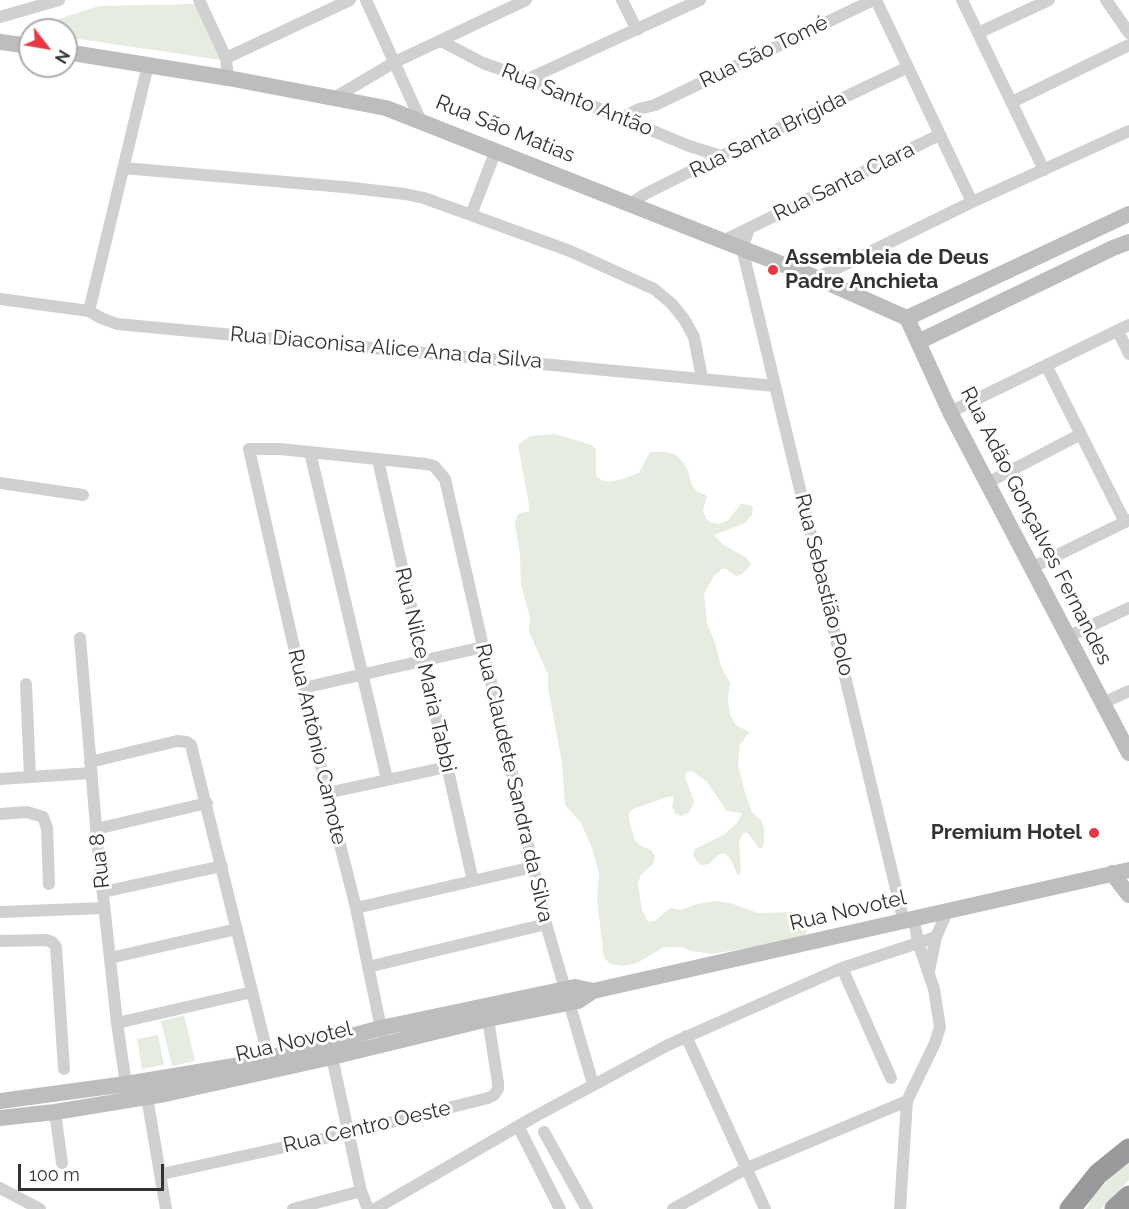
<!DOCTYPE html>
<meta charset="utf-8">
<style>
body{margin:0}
#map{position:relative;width:1129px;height:1209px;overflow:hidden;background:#fff;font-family:Raleway,sans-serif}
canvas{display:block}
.north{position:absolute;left:18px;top:18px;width:60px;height:60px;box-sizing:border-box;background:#fff;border:2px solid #adadad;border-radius:50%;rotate:121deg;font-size:16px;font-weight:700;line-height:24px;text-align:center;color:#333}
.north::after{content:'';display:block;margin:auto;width:21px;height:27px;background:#e63946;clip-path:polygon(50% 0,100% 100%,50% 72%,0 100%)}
.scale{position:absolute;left:18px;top:1164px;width:146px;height:27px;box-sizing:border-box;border:3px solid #333;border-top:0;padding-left:8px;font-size:18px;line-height:21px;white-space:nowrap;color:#333;-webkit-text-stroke:4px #fff;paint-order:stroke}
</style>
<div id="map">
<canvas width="1129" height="1209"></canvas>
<div class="north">N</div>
<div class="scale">100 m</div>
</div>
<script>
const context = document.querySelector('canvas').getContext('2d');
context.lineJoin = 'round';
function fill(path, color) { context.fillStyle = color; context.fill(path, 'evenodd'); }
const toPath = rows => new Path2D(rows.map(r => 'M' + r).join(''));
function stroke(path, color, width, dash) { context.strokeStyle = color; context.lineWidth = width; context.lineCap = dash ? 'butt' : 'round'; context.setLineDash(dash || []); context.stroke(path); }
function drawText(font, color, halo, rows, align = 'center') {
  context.font = font + ' Raleway,sans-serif'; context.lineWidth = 6; context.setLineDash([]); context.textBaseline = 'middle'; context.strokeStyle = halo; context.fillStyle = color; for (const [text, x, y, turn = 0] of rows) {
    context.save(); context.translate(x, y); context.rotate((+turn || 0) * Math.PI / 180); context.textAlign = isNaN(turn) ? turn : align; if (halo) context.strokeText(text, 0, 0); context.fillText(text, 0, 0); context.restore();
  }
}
fill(toPath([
 [197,4,221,60,66,37,66,30,25,30,99,6],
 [555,434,592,445,596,450,596,475,601,480,609,482,619,480,639,473,650,452,667,452,676,455,683,462,688,471,692,486,697,491,707,496,703,510,706,518,710,522,718,524,727,521,741,504,749,505,753,507,752,515,745,523,714,535,724,545,747,558,750,563,750,566,742,574,736,576,726,569,722,569,714,576,704,594,707,624,714,640,721,666,730,683,728,699,730,715,737,726,750,732,740,744,738,765,744,789,752,813,760,819,764,827,764,844,762,848,759,848,747,832,742,834,739,843,741,871,739,875,737,874,730,858,724,853,718,855,709,864,702,865,698,863,693,855,695,849,725,834,737,823,742,813,727,811,707,782,692,771,687,772,685,776,694,802,689,813,681,816,675,813,672,806,674,797,670,796,633,809,629,813,629,820,635,841,641,846,651,850,655,855,653,864,641,874,638,883,642,910,648,922,655,921,670,908,681,910,694,905,713,901,730,903,758,913,800,912,807,914,811,921,804,938,712,954,692,951,681,947,664,947,637,963,623,966,611,964,604,958,597,899,599,873,592,848,581,823,565,805,562,763,548,687,548,674,529,632,530,617,521,585,520,556,515,523,518,514,529,511,529,505,518,445,530,436],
 [184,1015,195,1061,172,1066,161,1021],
 [158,1035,164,1065,142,1069,137,1039],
 [1129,1160,1129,1180,1101,1209,1086,1209,1095,1194,1120,1167]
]), '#e6ecdf');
stroke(toPath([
 [199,0,226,58,228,78],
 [366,0,420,119],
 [622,0,637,30],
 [876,0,972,202],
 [962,0,1044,170],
 [1106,0,1129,33],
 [0,17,59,0],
 [978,33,1049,0],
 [441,41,483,63,528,79,689,146,721,156],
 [226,58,350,0],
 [528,79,700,0],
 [334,98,395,62,526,0],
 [1012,102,1129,45],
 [623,117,639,109,655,105,873,0],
 [123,168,344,187,405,194,424,198,471,215,570,251,654,289,672,304,684,319,694,337,702,378],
 [630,204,645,194,721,156,906,68],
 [471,215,496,150],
 [749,229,742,248,904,922],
 [723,241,939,135],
 [817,278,972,202,1129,131],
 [0,299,89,311,101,318,117,324,775,386],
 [89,311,148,65],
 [1118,331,1129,354],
 [1046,365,1125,522],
 [950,412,1129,325],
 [310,452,387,779],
 [378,460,473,881],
 [0,483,83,495],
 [987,483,1081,434],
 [1031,568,1129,520],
 [1067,637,1129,608],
 [80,638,98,850,117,1023,126,1084],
 [26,684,30,777],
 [303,688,483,647],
 [1103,703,1129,691],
 [90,762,177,741,187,742,191,745,270,1064],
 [0,779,91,773],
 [327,793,447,767],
 [0,814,27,812,43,817,47,828,49,884],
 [96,829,207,803],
 [103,892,222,866],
 [356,908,533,867],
 [0,912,104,908],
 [0,941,46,940,52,942,56,947,64,1069],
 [110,958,237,929],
 [368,967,546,924],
 [842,968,891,1078],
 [929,971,936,937,947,912],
 [117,1023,252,992],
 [382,1033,356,908,327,793,249,449,280,449,426,464,434,466,445,479,546,924,593,1084],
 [686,1036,765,1209],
 [332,1057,361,1191,368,1209],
 [147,1097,166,1209],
 [55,1112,62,1163],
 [519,1128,560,1209],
 [544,1132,587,1209],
 [162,1174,348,1133,488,1098,494,1095,498,1089,498,1083,488,1019],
 [0,1188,40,1209],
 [293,1209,361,1191],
 [375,1209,534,1117,668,1045,842,968,936,937],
 [673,1209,747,1168,907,1101],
 [900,1209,907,1101,935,1043,940,1027,934,989,918,942,914,920]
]), '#d0d0d0', 12);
stroke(toPath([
 [0,42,30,46],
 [66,52,228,78,386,108,817,278,907,318],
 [907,318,950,412,1129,753],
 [907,318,1129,214],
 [918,342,1113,248,1129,242],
 [1112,873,1129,895],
 [0,1101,126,1084,246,1064,381,1028,575,987,593,991],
 [0,1118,55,1112,165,1094,332,1057,488,1019,578,1001,593,991,1129,870]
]), '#bdbdbd', 16);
stroke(toPath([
 [1070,1209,1098,1174,1129,1149],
 [1115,1209,1129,1196]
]), '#9a9a9a', 21);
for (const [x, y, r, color] of [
 [773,270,6,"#e63946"],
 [1094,833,6,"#e63946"]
]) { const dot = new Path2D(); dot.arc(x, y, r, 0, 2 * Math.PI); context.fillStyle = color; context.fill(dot); stroke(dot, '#fff', 2); }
drawText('21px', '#333', '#fff', [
 ["Rua São Tomé",764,52,-26],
 ["Rua Santo Antão",577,100,22],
 ["Rua São Matias",505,129,22],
 ["Rua Santa Brígida",768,135,-26],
 ["Rua Santa Clara",844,182,-26],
 ["Rua Diaconisa Alice Ana da Silva",386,348,5],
 ["Rua Adão Gonçalves Fernandes",1036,526,63],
 ["Rua Sebastião Polo",824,585,76],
 ["Rua Nilce Maria Tabbi",425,670,77],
 ["Rua Antônio Camote",317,747,77],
 ["Rua Claudete Sandra da Silva",514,783,77],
 ["Rua 8",100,861,-96],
 ["Rua Novotel",848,911,-13],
 ["Rua Novotel",294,1042,-13],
 ["Rua Centro Oeste",367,1127,-13]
]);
drawText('bold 21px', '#333', '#fff', [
 ["Assembleia de Deus",785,258],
 ["Padre Anchieta",785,282],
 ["Premium Hotel",1082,833,"right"]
], 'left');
</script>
